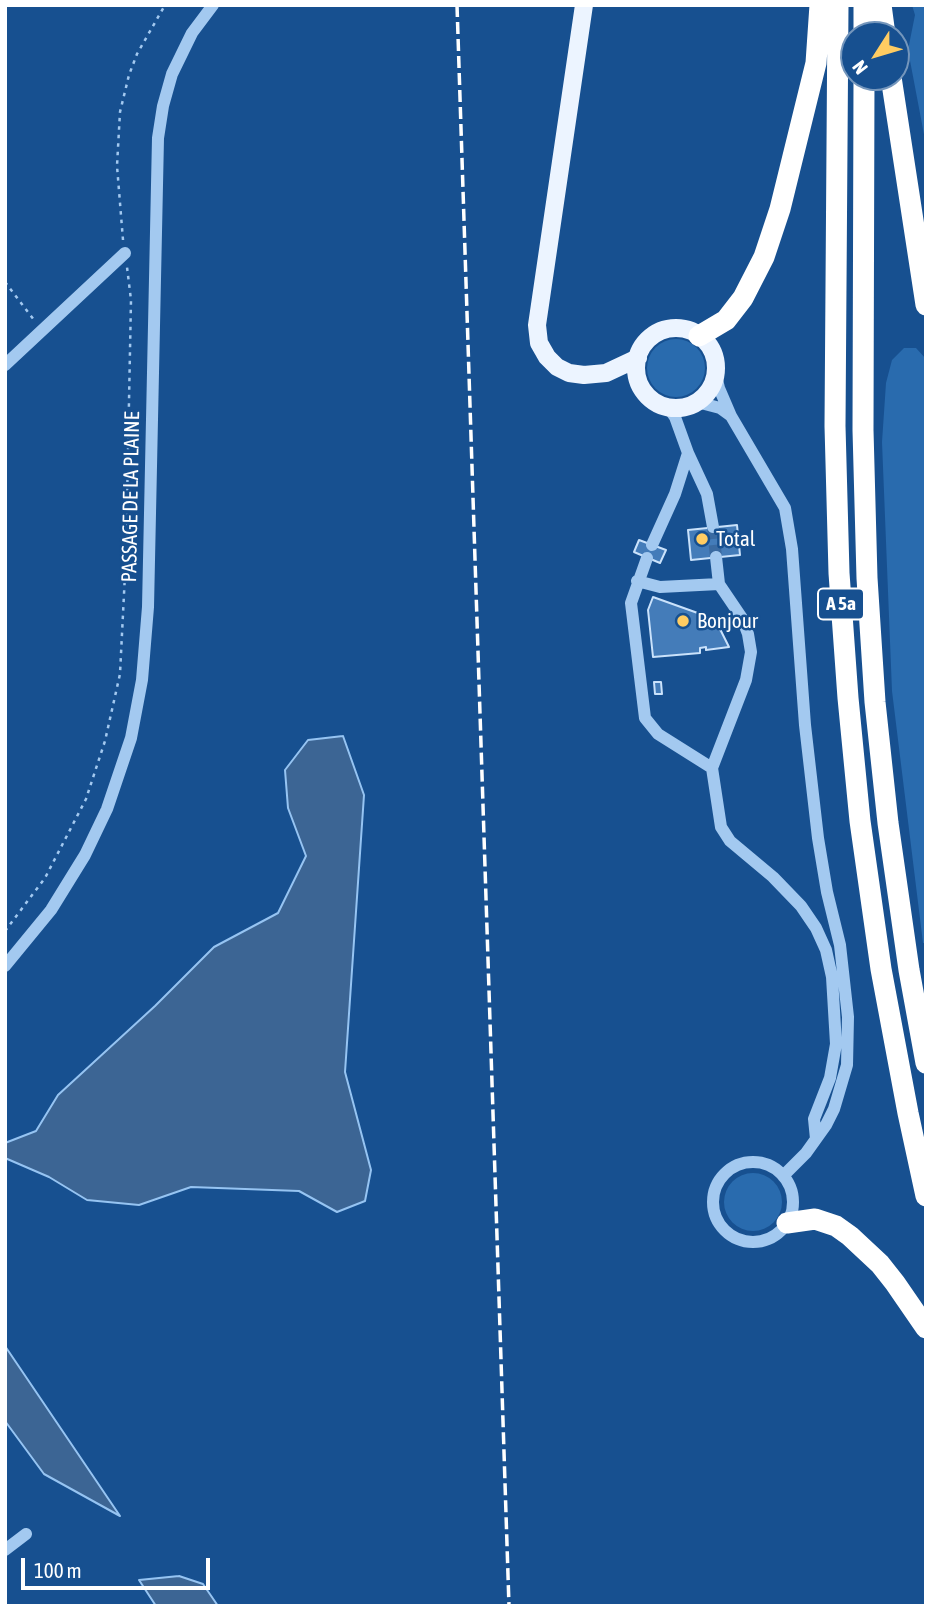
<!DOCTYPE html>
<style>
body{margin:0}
#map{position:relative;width:931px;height:1611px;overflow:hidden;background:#175090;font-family:"Asap Condensed",sans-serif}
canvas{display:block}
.frame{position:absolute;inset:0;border:7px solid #fff;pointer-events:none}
.north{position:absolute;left:840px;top:21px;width:70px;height:70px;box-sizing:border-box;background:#175090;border:2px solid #7496bc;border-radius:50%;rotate:233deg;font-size:19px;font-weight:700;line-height:28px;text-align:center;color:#fff}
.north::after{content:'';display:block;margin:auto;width:24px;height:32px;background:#ffcc62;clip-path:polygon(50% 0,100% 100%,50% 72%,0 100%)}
.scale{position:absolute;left:21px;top:1558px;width:189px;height:32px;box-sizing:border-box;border:4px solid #fff;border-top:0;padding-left:9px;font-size:21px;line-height:24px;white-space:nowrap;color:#fff;-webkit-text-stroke:5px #175090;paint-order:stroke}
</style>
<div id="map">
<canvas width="931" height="1611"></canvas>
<div class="frame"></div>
<div class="north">N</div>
<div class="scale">100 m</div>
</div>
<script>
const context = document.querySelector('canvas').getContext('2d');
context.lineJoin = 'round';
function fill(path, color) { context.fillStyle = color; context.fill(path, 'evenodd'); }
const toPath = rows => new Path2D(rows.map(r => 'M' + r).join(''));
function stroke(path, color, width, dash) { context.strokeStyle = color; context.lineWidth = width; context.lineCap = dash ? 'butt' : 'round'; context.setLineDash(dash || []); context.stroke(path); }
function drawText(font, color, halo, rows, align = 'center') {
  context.font = font + ' "Asap Condensed",sans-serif'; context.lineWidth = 5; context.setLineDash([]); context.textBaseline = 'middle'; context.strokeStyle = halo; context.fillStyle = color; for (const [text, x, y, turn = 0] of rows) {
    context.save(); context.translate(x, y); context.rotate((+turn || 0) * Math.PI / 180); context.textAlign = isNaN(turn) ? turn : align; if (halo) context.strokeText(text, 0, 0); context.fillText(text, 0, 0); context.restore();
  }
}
fill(toPath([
 [912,5,926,5,926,145,908,50,915,15],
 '647 368a29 29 0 1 1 58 0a29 29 0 1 1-58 0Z',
 [904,348,916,348,926,359,926,943,923,943,892,691,882,442,886,383,892,360],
 '724 1202a29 29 0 1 1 58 0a29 29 0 1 1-58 0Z'
]), '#296bae');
const water = toPath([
 [343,736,364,795,345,1072,371,1170,365,1201,337,1212,299,1191,191,1187,139,1205,87,1200,49,1177,5,1158,5,1143,36,1131,58,1095,155,1006,214,947,278,913,306,856,288,808,285,770,308,740,343,736],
 [5,1346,120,1516,44,1474,5,1421,5,1346],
 [179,1576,203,1584,218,1606,156,1606,139,1580,179,1576]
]);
fill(water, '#3c6594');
stroke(water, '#96c4f2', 2);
const building = toPath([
 [737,525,740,555,691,560,688,530,737,525],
 [639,540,666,550,660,563,634,552,639,540],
 [653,597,706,616,721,631,729,647,706,650,706,647,700,648,700,653,653,657,648,610,653,597],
 [654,682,661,682,662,694,655,694,654,682]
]);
fill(building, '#447cb9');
stroke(building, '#cae2fb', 2);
stroke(toPath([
 [713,527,716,557]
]), '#3a6aa1', 12, [12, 6]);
stroke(toPath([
 [123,240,117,166,120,112,129,75,137,54,165,5],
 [5,282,34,320],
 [5,931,45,878,86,799,105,741,120,674,126,554,131,300,127,267]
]), '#a3c9f0', 2.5, [3.5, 5]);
stroke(toPath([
 [5,365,125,253],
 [716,375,719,388,731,416,785,508,792,549,805,725,818,838,827,892,840,945,848,1017,847,1065,834,1109,826,1125,806,1153,783,1176],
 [697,402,720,408,731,416],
 [668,407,675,417,688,453,707,494,713,527],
 [652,545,675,494,688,453],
 [716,557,719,584,742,618,748,634,751,652,746,680,712,768,721,827,730,841,773,877,801,906,816,928,826,950,832,977,836,1044,830,1078,814,1119,816,1139],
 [647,558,631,603,645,718,658,734,712,768],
 [637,581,660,587,719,584],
 [5,966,51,910,85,855,107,809,131,738,142,680,148,607,158,138,163,106,172,74,192,33,213,5],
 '713 1202a40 40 0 1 1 80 0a40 40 0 1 1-80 0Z',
 [5,1550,26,1534]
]), '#a3c9f0', 12);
stroke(toPath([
 [584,5,537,325,539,343,547,357,557,367,569,373,584,375,606,373,638,358],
 '636 368a40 40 0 1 1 80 0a40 40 0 1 1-80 0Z'
]), '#ecf4ff', 18);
stroke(toPath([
 [838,5,835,426,839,573,848,698,860,821,881,969,908,1113,926,1196],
 [881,5,885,35],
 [864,35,864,5],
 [864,77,863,430,867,578,875,702,888,823,909,970,926,1063],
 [891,77,926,305],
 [699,336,726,320,743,298,764,257,780,209,816,63,820,5],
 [787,1223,815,1219,836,1226,850,1236,880,1264,895,1283,926,1328]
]), '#fff', 21);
stroke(toPath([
 [457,5,509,1606]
]), '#fff', 3.5, [12, 5]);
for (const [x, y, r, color] of [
 [702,539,7,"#ffcc62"],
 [683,621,7,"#ffcc62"]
]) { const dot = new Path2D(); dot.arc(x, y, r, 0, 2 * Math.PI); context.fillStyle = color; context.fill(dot); stroke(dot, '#175090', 2.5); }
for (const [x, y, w] of [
 [841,604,46]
]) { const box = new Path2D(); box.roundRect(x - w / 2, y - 15.5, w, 31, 5); context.fillStyle = '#175090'; context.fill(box); stroke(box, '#fff', 2); }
drawText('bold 19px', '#fff', null, [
 ["A 5a",841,604]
]);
drawText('21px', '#fff', '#175090', [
 ["PASSAGE DE LA PLAINE",131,497,-89]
]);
drawText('21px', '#fff', '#175090', [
 ["Total",716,539],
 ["Bonjour",697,621]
], 'left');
</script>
